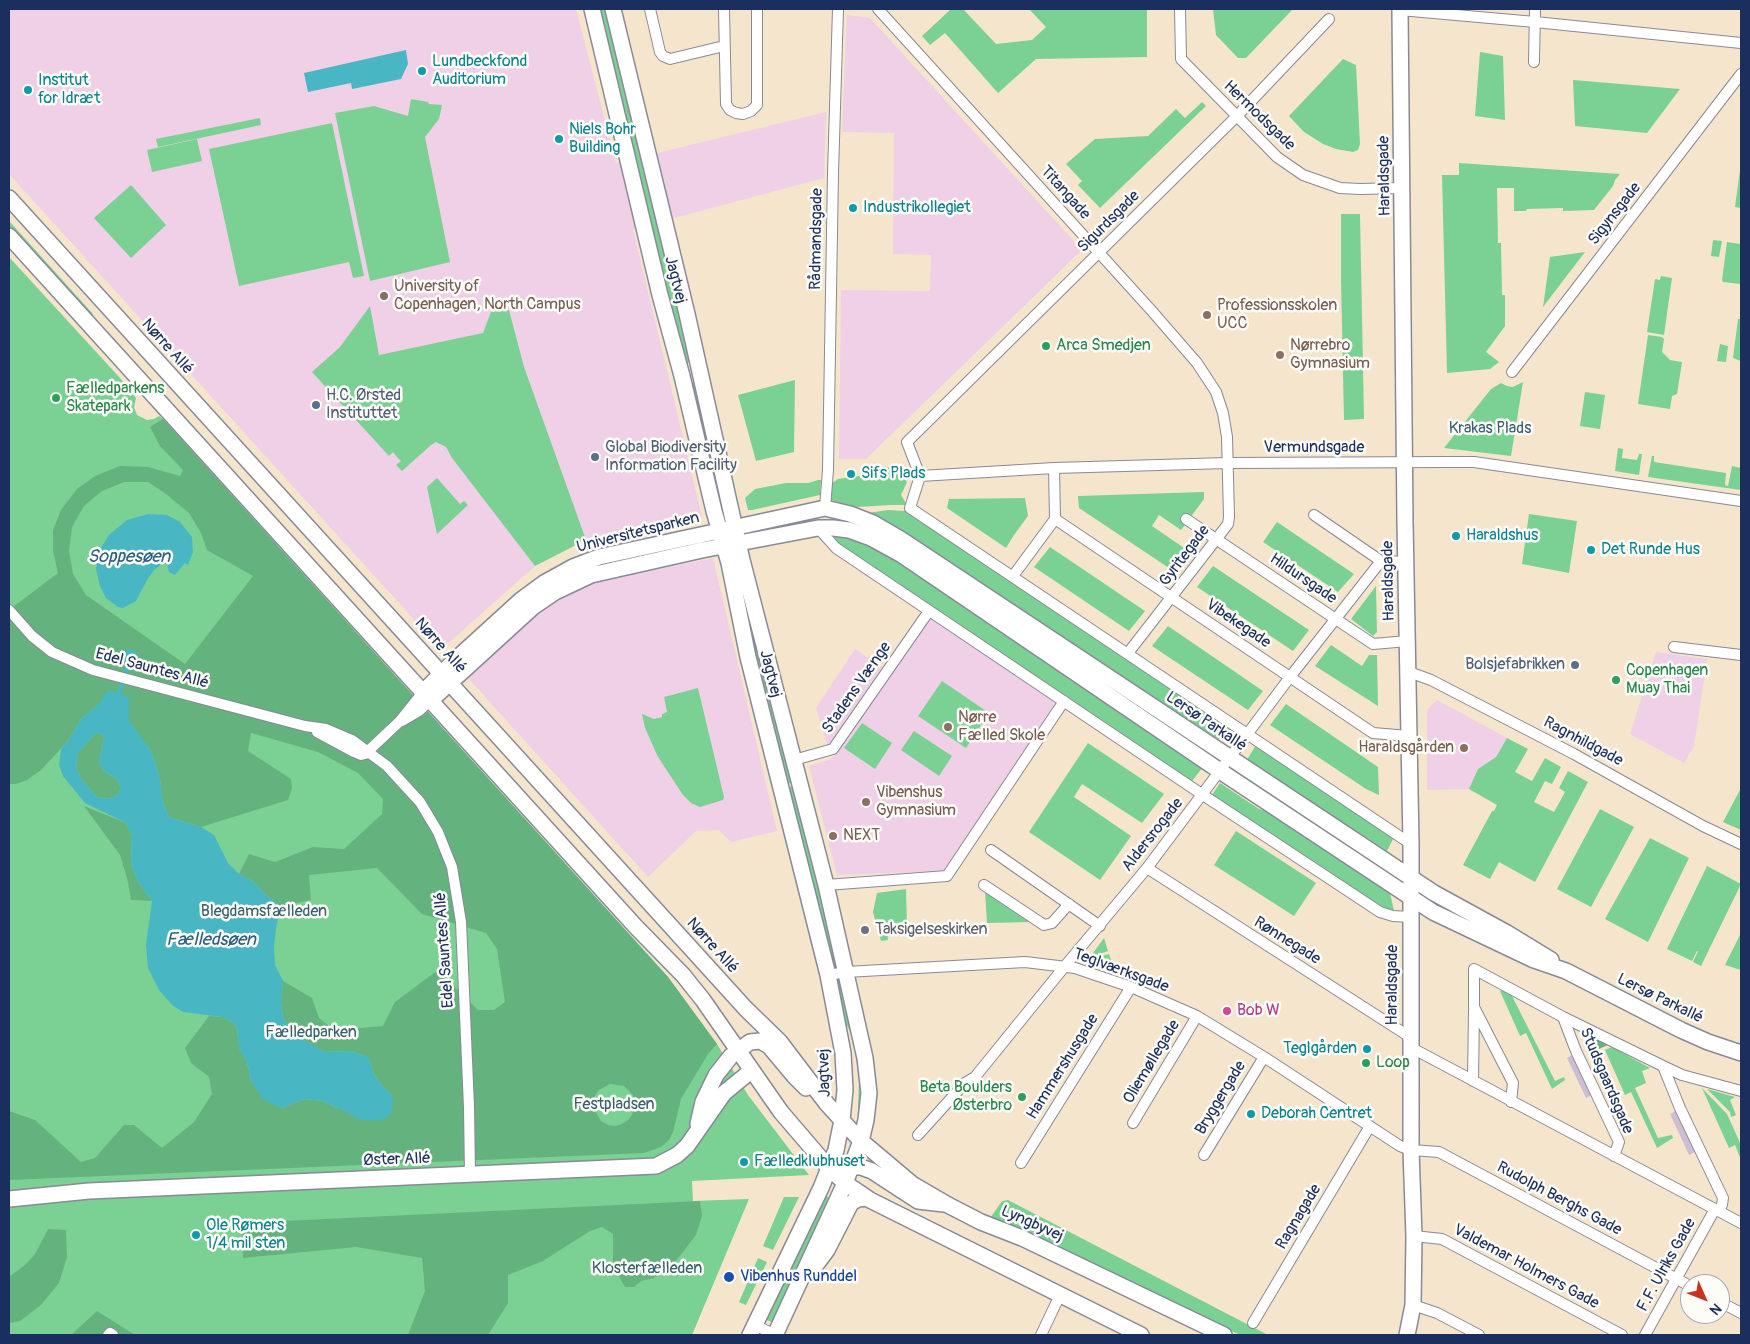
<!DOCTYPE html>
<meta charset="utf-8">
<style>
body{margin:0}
#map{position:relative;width:1750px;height:1344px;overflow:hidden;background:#f5e5cd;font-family:Pangolin,sans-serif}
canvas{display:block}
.frame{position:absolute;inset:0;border:10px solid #1b2f5e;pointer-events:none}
.north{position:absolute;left:1680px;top:1274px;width:50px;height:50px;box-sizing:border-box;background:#fdfcf7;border:1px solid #a3aaba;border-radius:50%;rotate:134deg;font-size:14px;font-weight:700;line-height:20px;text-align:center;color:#1b2f5e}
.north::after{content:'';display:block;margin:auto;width:18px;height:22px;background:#c8321e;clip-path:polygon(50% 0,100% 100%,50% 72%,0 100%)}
</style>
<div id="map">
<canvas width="1750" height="1344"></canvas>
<div class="frame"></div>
<div class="north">N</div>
</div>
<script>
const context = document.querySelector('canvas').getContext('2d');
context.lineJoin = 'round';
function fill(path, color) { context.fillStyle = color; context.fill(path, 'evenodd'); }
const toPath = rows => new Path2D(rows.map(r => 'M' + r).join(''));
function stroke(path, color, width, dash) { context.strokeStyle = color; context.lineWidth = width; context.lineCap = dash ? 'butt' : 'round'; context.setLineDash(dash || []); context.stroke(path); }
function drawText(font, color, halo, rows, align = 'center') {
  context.font = font + ' Pangolin,sans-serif'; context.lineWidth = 5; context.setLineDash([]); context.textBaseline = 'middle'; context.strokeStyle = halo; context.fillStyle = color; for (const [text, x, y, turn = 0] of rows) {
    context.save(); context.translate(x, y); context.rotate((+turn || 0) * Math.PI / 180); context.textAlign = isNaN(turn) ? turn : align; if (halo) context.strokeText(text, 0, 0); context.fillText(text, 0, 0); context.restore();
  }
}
fill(toPath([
 [9,9,576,9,616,163,826,112,824,178,633,229,702,517,586,540,560,551,535,566,445,646,443,644,439,647,9,174],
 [847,15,870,18,1082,250,866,459,839,459,841,290,930,291,931,255,893,254,894,133,842,132],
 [713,558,777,831,731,842,719,830,696,831,648,877,468,678,532,619,564,597,583,588,601,581],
 [930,618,1057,703,944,871,837,875,809,766,831,759,839,751],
 [855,649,882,667,828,747,816,708],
 [1656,652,1707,659,1694,746,1684,763,1630,734],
 [1437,700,1507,738,1496,757,1478,769,1469,789,1427,790,1427,710]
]), '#efd0e6');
fill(toPath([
 [1574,1054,1593,1094,1586,1098,1567,1058],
 [1678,1110,1697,1151,1689,1155,1670,1114]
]), '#cdbed2');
fill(toPath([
 [597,9,604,9,642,154,692,361,684,364],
 [951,9,963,9,996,44,1032,40,1046,27,1029,9,1147,9,1147,57,1036,59,998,93,945,33,930,45,922,36],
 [1213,9,1293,9,1246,58,1238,58,1216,35],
 [1480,52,1503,56,1505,120,1475,116],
 [1343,59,1356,65,1360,144,1358,150,1353,152,1336,149,1323,144,1304,132,1289,116],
 [1573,80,1680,89,1647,133,1575,126],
 [411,99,428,102,429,104,442,105,439,119,425,137,450,262,370,281,335,113,374,106,408,116],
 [1202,102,1206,106,1100,208,1078,185,1082,181,1066,164,1095,139,1148,136,1176,109,1185,118],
 [260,118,261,125,158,147,156,139],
 [332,123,364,276,353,278,349,262,239,286,209,149],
 [197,139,202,161,152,172,147,150],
 [1459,163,1620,174,1615,180,1613,186,1594,210,1563,211,1563,208,1527,209,1526,211,1514,211,1514,188,1497,188,1498,243,1501,243,1502,295,1505,295,1505,326,1486,352,1499,362,1490,369,1447,373,1442,175,1459,175],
 [1741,163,1741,208,1735,207],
 [131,185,166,225,131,258,94,218],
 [1341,214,1360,214,1364,419,1344,420,1341,279],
 [10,222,93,314,92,316,90,318,9,229],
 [1713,240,1722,241,1719,257,1711,256],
 [1727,242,1741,244,1741,284,1723,282,1722,280],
 [1585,252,1543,307,1550,257],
 [9,257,120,378,136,398,134,407,137,415,147,420,154,419,159,416,163,419,668,977,717,1044,748,1095,809,1175,692,1181,693,1201,749,1199,692,1335,9,1335],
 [1661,276,1672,278,1664,335,1647,332,1655,279,1660,280],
 [370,306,379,355,483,333,491,312,509,310,524,367,586,540,535,566,452,458,446,447,436,442,431,445,402,471,396,465,401,461,397,457,393,452,389,456,312,372,340,347],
 [1738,319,1741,319,1741,361,1733,358],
 [1648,335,1662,337,1664,339,1662,352,1670,360,1682,362,1677,394,1672,396,1670,409,1638,404],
 [1720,344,1728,346,1726,362,1717,361],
 [795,380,794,452,756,461,738,395],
 [697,382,724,504,721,505,699,418,688,384],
 [1523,382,1511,456,1444,448,1491,389,1501,383,1507,386,1513,387],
 [1585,392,1605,395,1600,429,1580,426],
 [1618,448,1623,449,1622,458,1637,460,1639,454,1642,454,1639,475,1615,471],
 [1652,456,1654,456,1654,462,1726,473,1725,485,1728,486,1732,466,1741,468,1741,490,1648,477],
 [884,466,898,471,907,482,901,495,907,505,891,505,857,507,831,500,831,484,838,479,865,475],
 [437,478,460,504,464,501,468,505,437,534,427,487],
 [818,480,821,480,820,495,752,510,748,510,745,498,755,489,786,483,808,483],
 [1204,492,1204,499,1181,530,1159,515,1152,526,1190,552,1175,572,1079,508,1078,496],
 [1025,498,1028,516,1014,535,1006,548,947,508,949,499],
 [888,510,905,511,1231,729,1224,738,1218,739,1188,719,1172,715,861,514],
 [1529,514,1577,521,1569,573,1522,564],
 [1277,522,1354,574,1338,592,1263,542],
 [839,535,863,540,887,551,1203,767,1192,781,849,552,836,542,835,538],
 [1050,547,1145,611,1129,631,1034,567],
 [1213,566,1309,630,1293,651,1197,587],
 [738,567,794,782,787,784,735,568],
 [1376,586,1377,632,1373,636,1351,619],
 [1168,626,1263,691,1248,710,1152,646],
 [1331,645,1362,666,1369,655,1377,655,1378,706,1315,666],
 [942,681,989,713,966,748,918,716],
 [698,688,724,797,723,800,700,807,691,803,683,795,658,757,645,728,642,714,654,719,662,717,662,714,667,712,664,697],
 [1286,704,1378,767,1379,795,1366,789,1270,725],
 [862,723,892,743,875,769,844,748],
 [914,731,952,756,939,776,901,750],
 [1507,738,1528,749,1515,772,1532,781,1545,758,1561,767,1552,784,1545,781,1534,802,1554,812,1565,792,1559,788,1568,771,1588,782,1535,882,1499,862,1490,879,1463,865,1492,811,1494,811,1497,805,1469,789,1478,769,1496,757],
 [1088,743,1164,794,1142,823,1082,784,1074,797,1131,836,1100,880,1029,832],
 [1256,745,1394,837,1387,851,1358,832,1345,829,1245,763],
 [1220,783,1259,809,1273,813,1389,888,1394,911,1380,907,1212,795],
 [795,786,839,965,831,967,787,787],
 [1741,788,1741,830,1723,822],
 [1600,809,1634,827,1591,907,1557,889],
 [1236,831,1316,883,1294,916,1214,865],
 [1650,838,1689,858,1648,942,1605,919],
 [1707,866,1741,884,1701,966,1693,962,1698,951,1697,951,1692,961,1667,949],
 [906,889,907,927,887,929,888,940,881,941,873,912,877,893],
 [985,891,1032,922,987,923],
 [1741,933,1741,970,1725,965],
 [1104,938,1108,951,1094,956,1093,953],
 [1109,954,1113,966,1095,961,1094,958],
 [842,979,851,1017,862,1089,862,1112,858,1108,859,1079,855,1048,852,1035,844,1020,834,981],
 [1505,989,1511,994,1555,1081,1564,1077,1565,1080,1552,1089,1526,1033,1520,1036,1500,991],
 [1612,1047,1650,1068,1642,1071,1646,1083,1635,1088,1658,1138,1672,1135,1673,1138,1657,1148,1631,1092,1625,1095,1605,1050],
 [1702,1088,1727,1114,1741,1145,1741,1160,1735,1145,1729,1148],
 [1707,1089,1735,1097,1730,1100,1736,1115,1731,1117,1730,1112],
 [824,1194,832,1200,774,1323,764,1319],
 [784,1197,799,1197,773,1250,763,1246],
 [1008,1200,1268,1335,1240,1335,991,1217,1002,1201],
 [917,1232,1000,1273,1000,1274,917,1233],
 [758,1258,767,1262,746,1305,739,1302]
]), '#7bd194');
fill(toPath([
 [163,419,668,977,717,1044,708,1054,681,1099,673,1132,669,1140,661,1147,644,1153,9,1180,9,1111,35,1120,81,1162,95,1158,124,1125,134,1125,162,1148,194,1122,212,1094,209,1077,191,1063,185,1048,209,1016,223,1017,232,1022,237,1028,239,1048,247,1062,251,1081,282,1108,305,1099,323,1101,337,1108,391,1094,382,1086,374,1074,368,1057,350,1051,325,1052,294,1034,283,1018,281,1003,283,981,312,998,319,1018,328,1025,339,1030,383,1026,395,1002,438,970,478,1010,494,1010,505,1002,497,949,486,933,422,914,377,868,309,875,311,900,281,906,266,895,254,882,239,874,249,854,275,862,313,847,344,849,382,814,383,799,358,773,318,752,251,733,248,751,291,779,292,788,288,800,201,827,169,817,162,800,160,778,151,751,128,720,129,697,98,705,81,719,68,741,41,770,27,780,16,784,9,784,9,610,58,573,53,551,53,530,61,510,77,489,95,476,120,466,148,467,180,476,183,470,160,446,150,427],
 [124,482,148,482,166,494,189,513,201,533,207,550,253,576,185,664,86,595,73,574,69,551,72,527,84,506,102,491],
 [610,1084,624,1086,633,1095,635,1102,632,1115,628,1120,622,1124,615,1126,608,1125,601,1121,594,1109,595,1096,599,1090],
 [96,733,101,734,104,737,99,762,104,771,117,779,121,789,118,794,109,799,97,797,81,779,76,766,78,753],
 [84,806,126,823,132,836,131,863,137,880,152,901,131,900,128,882,120,855],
 [1585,1033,1608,1045,1594,1051],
 [700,1201,702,1216,696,1235,672,1266,654,1278,641,1281,634,1287,625,1287,613,1266,613,1234,602,1227,590,1231,543,1261,508,1275,508,1303,488,1335,408,1335,425,1291,422,1258,356,1247,243,1258,242,1223],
 [48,1229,66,1230,67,1257,59,1283,41,1305,20,1321,9,1323,9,1277,25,1265,35,1254],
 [97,1311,135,1335,120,1335,109,1328,102,1335,71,1335]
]), '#64b37e');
fill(toPath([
 [406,50,408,64,401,79,352,89,351,83,308,92,304,73],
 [149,514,167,515,180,522,192,537,193,552,188,565,185,563,175,575,169,572,167,564,162,564,154,570,147,580,136,601,123,608,118,607,106,598,100,586,96,569,99,551,109,535,127,520],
 [129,649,135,651,137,657,136,663,132,663,121,694,129,697,129,720,151,751,160,778,162,800,169,817,201,827,214,835,228,863,239,874,254,882,266,895,281,906,276,928,274,947,275,965,283,981,281,1003,283,1018,294,1034,325,1052,350,1051,368,1057,374,1074,382,1086,391,1094,393,1100,391,1112,388,1117,380,1120,362,1120,323,1101,305,1099,282,1108,274,1105,263,1099,251,1081,247,1062,239,1048,237,1028,232,1022,223,1017,183,1012,172,1005,159,990,148,968,146,945,152,901,137,880,131,863,132,836,126,823,85,803,63,776,59,765,61,749,68,741,81,719,98,705,108,690,117,693,127,661,122,659,124,652],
 [96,733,101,734,104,737,99,762,104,771,117,779,121,789,118,794,109,799,97,797,81,779,76,766,78,753]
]), '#49b6c3');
const street = toPath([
 [650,9,660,52,663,56,670,59,724,46],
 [724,9,726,104,730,110,736,113,743,114,751,111,757,105,757,9],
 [878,9,1151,310,1197,363,1216,392,1223,413,1227,437,1229,517,1228,524,1128,653],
 [1180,9,1181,59,1277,157,1303,175,1340,188,1360,189,1402,188],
 [1400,10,1535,22,1741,43],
 [1534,62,1535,9],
 [1512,372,1741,74],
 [920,476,1054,468,1228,463,1447,462,1474,462,1741,501],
 [920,476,910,508,1411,844],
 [920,476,907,442,1236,117,1329,19],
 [825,508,828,470,833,173,838,9],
 [1314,515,1381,561],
 [1055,519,1373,733,1409,736],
 [1186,519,1373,644,1408,641],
 [818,528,836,548,1203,795,1380,912,1393,916,1411,917],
 [1013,576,1055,519,1054,468],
 [9,610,32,636,52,652,93,670,305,726,326,729,352,740,387,766,420,802,438,832,452,867,461,922,469,1107,470,1175],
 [1674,647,1741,655],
 [1409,672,1431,680,1574,754,1703,826,1741,844],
 [402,721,419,711,430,701],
 [317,732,354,752,361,755,365,754,399,722,423,692],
 [794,760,833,749,929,611],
 [991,850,1100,926],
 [1147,868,1410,1037],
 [826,885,947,876,1064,701],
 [984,885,1044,925,1052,923,1069,904],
 [828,975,846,972,1025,962,1075,968,1131,987,1197,1016,1264,1057,1400,1146,1411,1150,1439,1152,1690,1286],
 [1563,1017,1576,1051,1619,1142,1614,1156],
 [1410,1047,1741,1223],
 [1663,1066,1680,1108,1723,1198,1722,1205,1718,1211],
 [1473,1081,1474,1010],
 [1511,1102,1513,1083,1474,1007,1474,969,1563,1017,1663,1066,1682,1075,1741,1091],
 [1133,1123,1197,1016],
 [918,1135,965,1083,975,1077,1065,966,1147,868,1290,677,1381,561,1407,562],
 [1204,1155,1264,1057],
 [1021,1163,1131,987],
 [1414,1236,1442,1239,1622,1335],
 [1720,1302,1741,1313],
 [1413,1305,1437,1313,1479,1335],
 [1253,1323,1370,1126],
 [755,1325,775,1335],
 [108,1335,110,1333,113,1335],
 [1041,1335,1060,1295],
 [1645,1335,1715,1209]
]);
const secondary = toPath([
 [592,9,660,295,682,376,714,511,729,563,748,657,828,975,843,1053,845,1090,842,1120,836,1150,821,1188,750,1335],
 [613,9,687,314,742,560,826,885,865,1058,869,1093,866,1120,861,1141,845,1183,775,1335],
 [1400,10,1405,522,1411,844,1411,1150,1414,1236,1413,1305,1407,1335],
 [9,198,746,1009,780,1042,827,1104,861,1141,912,1184,948,1205,981,1222,1022,1238,1224,1335],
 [9,236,636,927,683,975,703,1000,781,1112,829,1168,845,1183,870,1200,1141,1335],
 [423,692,454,661,521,600,544,583,573,567,599,557,825,508,850,514,873,523,902,540,1434,893,1507,933,1551,960],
 [430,701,533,607,555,592,591,575,702,550,818,528,833,528,849,530,871,538,902,555,1220,771,1433,912,1534,960,1566,971,1681,1030,1708,1042,1741,1053],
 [698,1124,703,1102,716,1075,731,1056,750,1042,760,1041,769,1046,795,1077,806,1088],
 [843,1167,861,1167,872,1171,918,1201,944,1204],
 [9,1199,89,1191,656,1166,677,1155,687,1146,724,1093,751,1071],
 [809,1274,827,1250,851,1203,858,1199,866,1198]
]);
stroke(street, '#888a96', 12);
stroke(secondary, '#888a96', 18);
stroke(street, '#fff', 10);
stroke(secondary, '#fff', 15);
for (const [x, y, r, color] of [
 [422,71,5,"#0f9aa8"],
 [28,90,5,"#0f9aa8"],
 [559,139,5,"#0f9aa8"],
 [853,208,5,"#0f9aa8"],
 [384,296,5,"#8d6e63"],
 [1207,315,5,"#8d6e63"],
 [1046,346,5,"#2e9e5b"],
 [1280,355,5,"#8d6e63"],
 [56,398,5,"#2e9e5b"],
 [316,405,5,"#5c6f8a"],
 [595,457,5,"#5c6f8a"],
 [851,474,5,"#0f9aa8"],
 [1456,536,5,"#0f9aa8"],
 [1591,550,5,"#0f9aa8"],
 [1575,665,5,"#5c6f8a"],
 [1616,680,5,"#2e9e5b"],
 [948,727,5,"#8d6e63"],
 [1464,748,5,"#8d6e63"],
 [866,802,5,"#8d6e63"],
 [833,836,5,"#8d6e63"],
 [865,930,5,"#6b7280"],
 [1227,1011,5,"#d1479c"],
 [1367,1049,5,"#0f9aa8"],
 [1366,1063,5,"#2e9e5b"],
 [1022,1097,5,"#2e9e5b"],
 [1251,1114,5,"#0f9aa8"],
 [744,1162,5,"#0f9aa8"],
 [196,1235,5,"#0f9aa8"],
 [729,1277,6,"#1a4fb4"]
]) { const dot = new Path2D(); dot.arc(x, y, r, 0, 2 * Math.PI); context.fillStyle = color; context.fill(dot); stroke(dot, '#fdfcf7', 2); }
drawText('16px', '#0d838f', '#fdfcf7', [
 ["Lundbeckfond",432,62],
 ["Auditorium",432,80],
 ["Institut",38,81],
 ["for Idræt",38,99],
 ["Niels Bohr",569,130],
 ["Building",569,148],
 ["Industrikollegiet",863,208],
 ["Sifs Plads",861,474],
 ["Haraldshus",1466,536],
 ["Det Runde Hus",1601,550],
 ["Teglgården",1357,1049,"right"],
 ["Deborah Centret",1261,1114],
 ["Fælledklubhuset",754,1162],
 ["Ole Rømers",206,1226],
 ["1/4 mil sten",206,1244]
], 'left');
drawText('16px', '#1b2f5e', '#fdfcf7', [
 ["Hermodsgade",1259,116,44],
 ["Haraldsgade",1385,176,-91],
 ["Titangade",1065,193,48],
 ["Sigynsgade",1615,214,-52],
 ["Sigurdsgade",1109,222,-45],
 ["Rådmandsgade",817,239,-89],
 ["Jagtvej",675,280,76],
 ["Nørre Allé",167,347,48],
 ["Vermundsgade",1314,448],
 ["Universitetsparken",638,533,-14],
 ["Gyritegade",1185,556,-53],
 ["Hildursgade",1303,579,34],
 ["Haraldsgade",1389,581,-91],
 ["Vibekegade",1238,624,34],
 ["Nørre Allé",440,646,48],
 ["Edel Sauntes Allé",152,669,15],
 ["Jagtvej",770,674,76],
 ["Stadens Vænge",857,688,-55],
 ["Lersø Parkallé",1206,722,34],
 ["Ragnhildgade",1583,742,28],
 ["Aldersrogade",1153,835,-52],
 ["Rønnegade",1287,941,32],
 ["Nørre Allé",712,946,48],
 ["Edel Sauntes Allé",445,950,-94],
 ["Teglværksgade",1121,971,20],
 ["Haraldsgade",1393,985,-90],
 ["Lersø Parkallé",1660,999,26],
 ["Oliemøllegade",1152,1062,-59],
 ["Hammershusgade",1063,1067,-58],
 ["Jagtvej",825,1073,-92],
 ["Studsgaardsgade",1606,1081,67],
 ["Bryggergade",1221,1098,-59],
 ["Øster Allé",397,1160,-2],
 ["Rudolph Berghs Gade",1559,1199,28],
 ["Ragnagade",1299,1217,-59],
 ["Lyngbyvej",1032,1224,24],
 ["F.F. Ulriks Gade",1667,1265,-61],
 ["Valdemar Holmers Gade",1526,1267,28]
]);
drawText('16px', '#785e54', '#fdfcf7', [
 ["University of",394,287],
 ["Copenhagen, North Campus",394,305],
 ["Professionsskolen",1217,306],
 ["UCC",1217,324],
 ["Nørrebro",1290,346],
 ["Gymnasium",1290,364],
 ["Nørre",958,718],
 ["Fælled Skole",958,736],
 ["Haraldsgården",1454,748,"right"],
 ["Vibenshus",876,793],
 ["Gymnasium",876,811],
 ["NEXT",843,836]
], 'left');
drawText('16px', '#27864d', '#fdfcf7', [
 ["Arca Smedjen",1056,346],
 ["Fælledparkens",66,389],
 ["Skatepark",66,407],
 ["Copenhagen",1626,671],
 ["Muay Thai",1626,689],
 ["Loop",1376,1063],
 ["Beta Boulders",1012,1088,"right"],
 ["Østerbro",1012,1106,"right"]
], 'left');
drawText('16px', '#4e5e75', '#fdfcf7', [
 ["H.C. Ørsted",326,396],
 ["Instituttet",326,414],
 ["Global Biodiversity",605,448],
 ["Information Facility",605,466],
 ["Bolsjefabrikken",1565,665,"right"]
], 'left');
drawText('16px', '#38606e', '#fdfcf7', [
 ["Krakas Plads",1490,429],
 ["Blegdamsfælleden",264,912],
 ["Fælledparken",311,1033],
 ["Festpladsen",614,1105],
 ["Klosterfælleden",647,1269]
]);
drawText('16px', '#5b616d', '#fdfcf7', [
 ["Taksigelseskirken",875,930]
], 'left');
drawText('16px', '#b23c85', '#fdfcf7', [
 ["Bob W",1237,1011]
], 'left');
drawText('16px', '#164399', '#fdfcf7', [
 ["Vibenhus Runddel",740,1277]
], 'left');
drawText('italic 18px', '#2b5e81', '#fdfcf7', [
 ["Soppesøen",129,557],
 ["Fælledsøen",211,940]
]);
</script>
